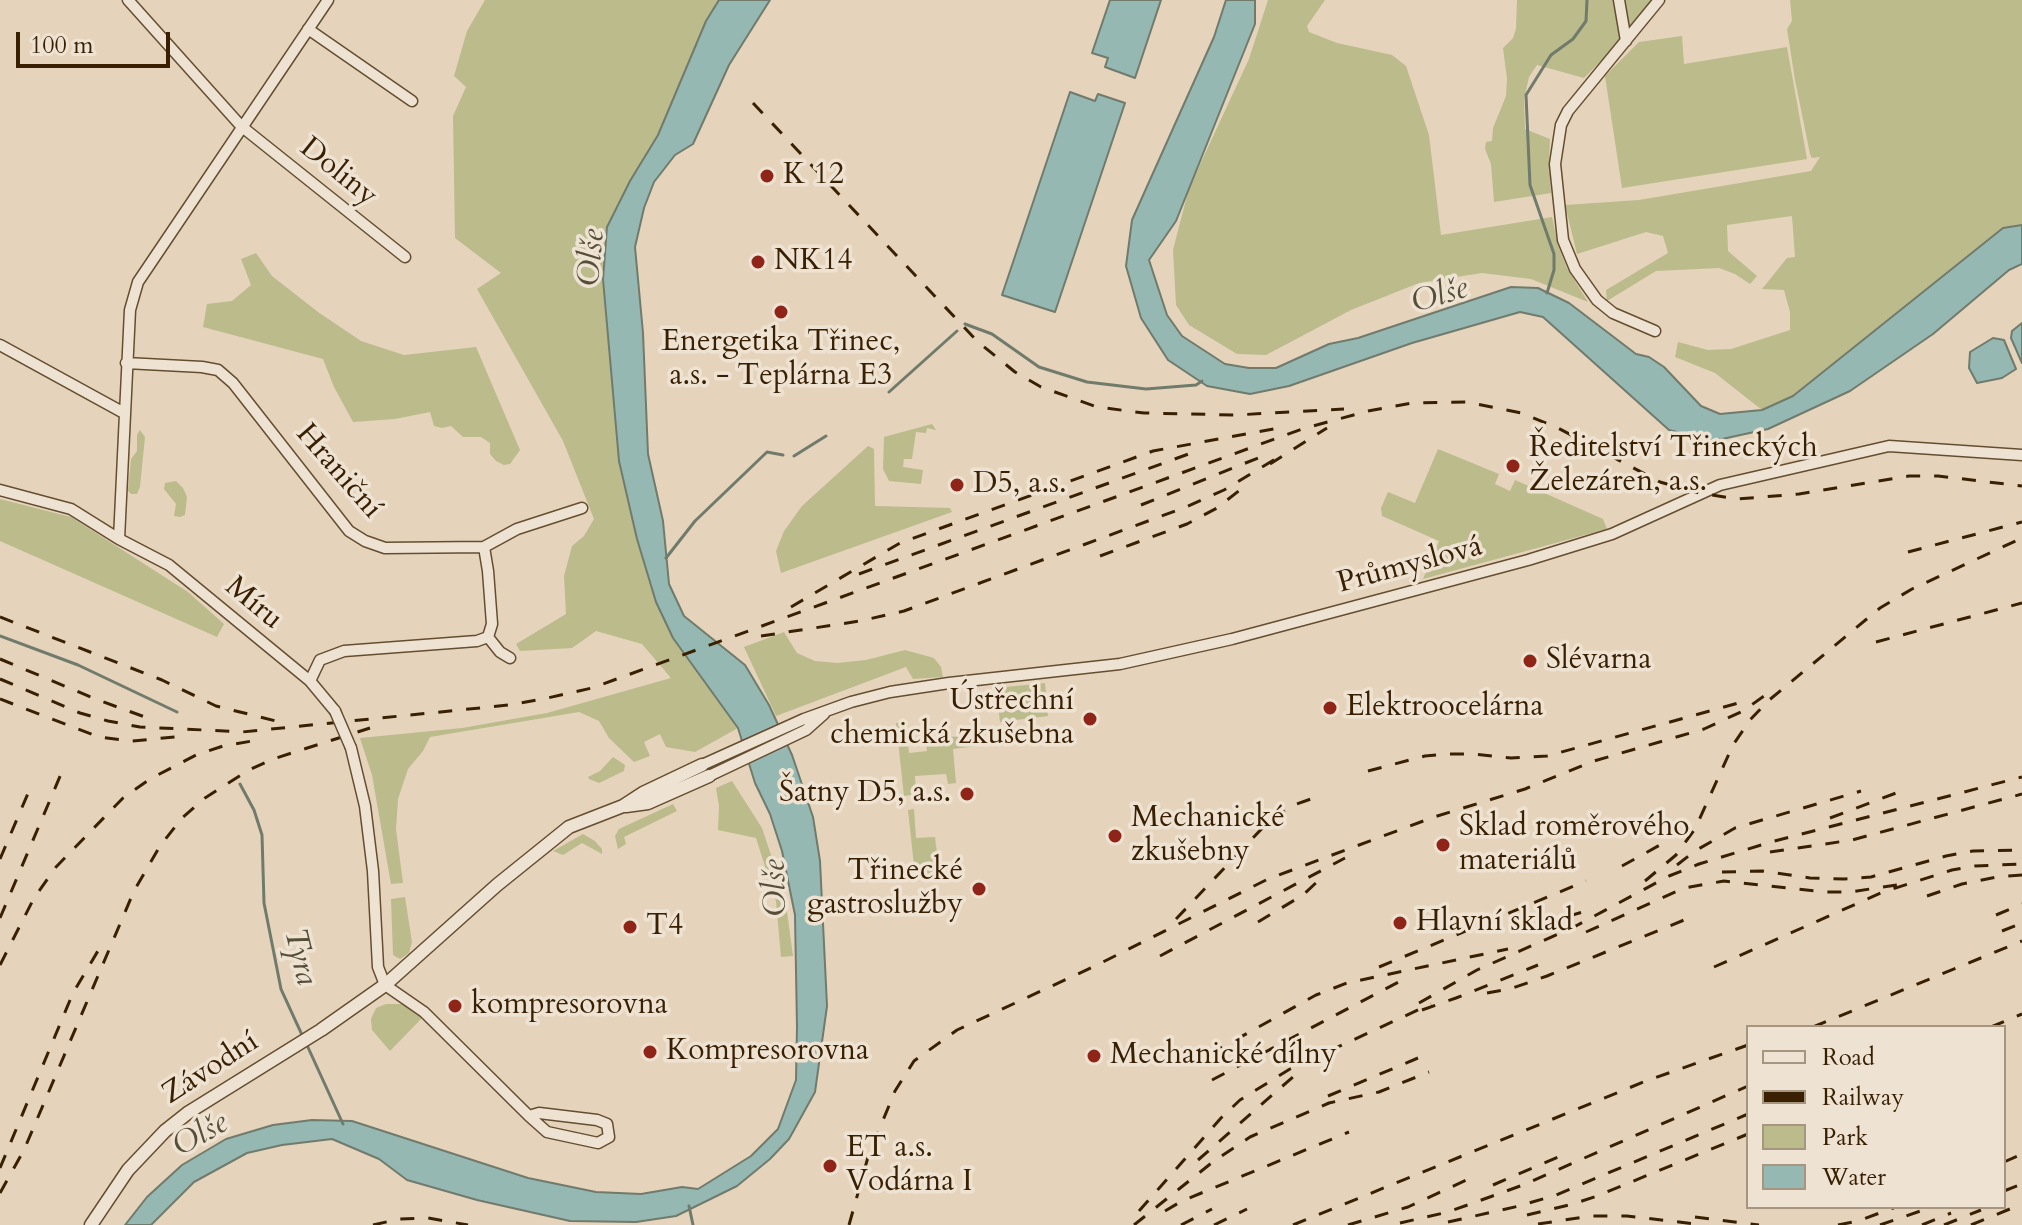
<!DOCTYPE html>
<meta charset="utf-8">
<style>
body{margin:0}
#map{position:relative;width:2022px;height:1225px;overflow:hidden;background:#e5d4bb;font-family:Cardo,serif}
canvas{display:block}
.legend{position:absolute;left:1746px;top:1025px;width:260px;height:184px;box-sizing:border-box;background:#eee3d3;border:2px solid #a6957f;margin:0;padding:10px 14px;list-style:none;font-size:24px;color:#3a2002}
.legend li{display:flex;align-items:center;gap:16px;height:40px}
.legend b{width:40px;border:2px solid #a6957f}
.scale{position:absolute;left:16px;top:32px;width:154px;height:36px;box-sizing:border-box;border:4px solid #3a2002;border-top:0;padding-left:10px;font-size:24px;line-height:28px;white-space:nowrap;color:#3a2002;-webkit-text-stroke:6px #eee3d3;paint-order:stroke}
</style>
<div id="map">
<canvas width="2022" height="1225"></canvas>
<ul class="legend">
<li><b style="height:10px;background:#eee3d3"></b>Road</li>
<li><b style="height:10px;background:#3a2002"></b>Railway</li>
<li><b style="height:22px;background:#bbbb8c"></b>Park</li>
<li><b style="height:22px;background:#96b8b3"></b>Water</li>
</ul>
<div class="scale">100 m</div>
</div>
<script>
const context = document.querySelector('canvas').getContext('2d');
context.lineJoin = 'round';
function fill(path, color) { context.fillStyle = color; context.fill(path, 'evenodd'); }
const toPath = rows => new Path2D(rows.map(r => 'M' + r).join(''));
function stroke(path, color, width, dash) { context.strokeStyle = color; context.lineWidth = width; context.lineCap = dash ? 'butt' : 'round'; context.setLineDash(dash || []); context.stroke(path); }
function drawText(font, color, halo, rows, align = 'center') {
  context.font = font + ' Cardo,serif'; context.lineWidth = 7; context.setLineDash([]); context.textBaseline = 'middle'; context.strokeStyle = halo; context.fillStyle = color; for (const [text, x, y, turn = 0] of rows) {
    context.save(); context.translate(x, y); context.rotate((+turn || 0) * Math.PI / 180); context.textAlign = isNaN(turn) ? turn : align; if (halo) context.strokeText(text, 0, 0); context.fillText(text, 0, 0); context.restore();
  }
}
fill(toPath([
 [485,0,719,0,706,21,658,135,630,181,656,602,673,638,738,728,695,752,666,747,660,734,644,742,650,756,634,762,609,738,599,721,579,712,430,737,423,751,408,769,398,799,396,829,403,883,391,884,372,775,360,738,462,728,547,713,671,678,642,644,596,631,572,648,520,651,516,644,566,614,564,576,572,546,584,536,594,519,563,441,477,289,501,273,455,238,453,116,466,87,454,76,467,31],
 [1268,0,1325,0,1307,26,1309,32,1337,43,1392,55,1406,66,1429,135,1441,235,1552,217,1558,245,1567,268,1588,302,1531,279,1482,273,1419,283,1351,310,1266,355,1237,354,1189,325,1176,305,1173,250,1189,188,1249,59],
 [1517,0,1653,0,1608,54,1584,78,1537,65,1529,77,1524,99,1525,129,1550,139,1549,161,1551,193,1494,202,1491,164,1485,149,1486,142,1492,141,1493,128,1506,96,1507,79,1503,48,1513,38,1516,29],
 [1790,0,2022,0,2022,225,2003,228,1793,396,1762,410,1715,373,1675,357,1678,342,1708,350,1731,349,1790,330,1790,312,1784,290,1762,289,1787,258,1795,257,1792,216,1727,225,1728,251,1757,276,1750,284,1735,274,1719,268,1656,271,1607,301,1606,290,1668,253,1663,236,1646,232,1577,254,1565,205,1639,200,1811,171,1820,157,1812,158,1810,154,1795,80,1787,29,1792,21],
 [1682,36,1684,64,1787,47,1807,159,1622,188,1605,76,1639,42],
 [256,253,272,276,318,312,361,341,404,355,476,347,520,450,510,464,504,465,496,461,490,454,490,443,481,437,463,437,451,426,442,428,434,426,430,412,395,419,353,422,334,387,323,359,203,327,207,304,232,301,251,285,241,259],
 [932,424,936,430,927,428,926,433,916,432,912,459,904,459,903,467,923,470,921,484,889,481,883,469,884,437],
 [140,430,145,437,140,487,137,494,131,494,128,491,131,459,137,451,137,435],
 [868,446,874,449,875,506,950,508,952,512,781,573,776,551,784,531,802,506],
 [1438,449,1499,474,1495,484,1510,491,1515,480,1603,519,1607,529,1423,579,1439,541,1382,516,1381,508,1388,492,1415,503],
 [176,481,183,488,187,497,185,515,180,517,174,516,176,504,164,489,165,483],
 [0,499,71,517,188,592,224,624,217,637,0,541],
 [784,632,797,653,815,661,837,663,866,660,905,650,934,658,941,667,943,677,913,679,906,667,776,716,744,647],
 [1045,683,1048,716,1000,722,996,688],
 [905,722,909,753,927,751,924,723,930,722,932,738,983,735,984,745,953,749,956,783,948,784,946,774,915,776,916,794,904,796,896,723],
 [613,757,625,765,624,771,599,783,589,779,588,777,600,771],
 [732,781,762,828,785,897,793,956,781,957,776,901,756,838,718,830,719,806,716,788],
 [673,804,677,811,624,837,626,844,618,849,615,836,619,829],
 [914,809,916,838,935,837,939,869,933,874,921,877,915,875,908,810],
 [583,834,595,841,602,849,602,854,582,843,563,855,553,851],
 [405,897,412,942,409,953,400,959,393,955,391,899],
 [386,1004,407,1004,422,1018,390,1051,372,1030,371,1019,376,1008]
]), '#bbbb8c');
const water = toPath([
 [719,0,770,0,729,65,693,144,675,155,654,182,644,208,635,247,643,333,648,454,663,521,669,584,684,616,745,665,769,705,792,755,813,817,820,861,827,1006,815,1092,789,1139,770,1159,737,1186,676,1216,636,1222,570,1221,477,1200,407,1180,379,1159,332,1139,282,1145,247,1153,194,1182,151,1225,125,1225,147,1197,182,1165,226,1139,273,1125,312,1120,352,1121,528,1178,596,1192,641,1194,682,1187,698,1189,751,1156,778,1129,796,1080,797,1027,795,915,782,851,770,814,755,783,738,728,673,638,656,602,637,539,619,461,603,279,607,227,630,181,658,135,706,21,719,0],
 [1110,0,1161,0,1135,78,1105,67,1108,58,1092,53,1110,0],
 [1226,0,1255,0,1255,24,1176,221,1149,260,1167,315,1182,336,1225,364,1249,368,1276,368,1329,344,1358,338,1511,287,1538,288,1569,303,1636,354,1649,357,1664,367,1701,406,1720,414,1762,410,1793,396,2003,228,2022,225,2022,264,2009,270,1933,334,1850,391,1768,429,1713,441,1669,430,1543,317,1520,312,1412,343,1289,386,1250,394,1207,386,1168,360,1141,318,1126,266,1132,220,1214,37,1226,0],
 [1070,92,1095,101,1098,94,1125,103,1055,312,1002,295,1070,92],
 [2022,323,2022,363,2011,338,2012,331,2022,323],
 [1993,338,2004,340,2016,369,2002,378,1977,383,1969,368,1970,352,1993,338]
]);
fill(water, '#96b8b3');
stroke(water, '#717b6c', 2);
stroke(toPath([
 [1547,293,1554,270,1554,254,1530,185,1526,95,1551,55,1573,39,1586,21,1587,0],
 [965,324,992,334,1039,367,1087,382,1146,389,1196,385,1202,381],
 [889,392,957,331],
 [794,456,826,436],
 [666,558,695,521,767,452,783,455],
 [0,636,78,665,177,712],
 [240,784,254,810,262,835,264,903,281,989,303,1037],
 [306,1043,343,1124],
 [689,1206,693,1225]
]), '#717b6c', 3);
const minor = toPath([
 [128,0,241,126,405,257],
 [328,0,138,282,130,310,119,539,169,565,310,681,335,711],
 [1619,0,1626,41],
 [308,29,412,101],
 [1655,331,1613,313,1597,300,1575,269,1563,240,1555,164,1561,125,1568,111,1659,0],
 [0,345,124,413],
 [126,363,202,367,218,370,233,383,349,531,365,541,385,548,484,547,517,529,582,508],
 [0,490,71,509,119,539],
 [488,637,500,652,510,658],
 [310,681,320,660,344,651,477,641,488,637,492,624,488,571,484,547],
 [351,748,365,806,373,871,378,967,385,985,424,1012,529,1116,547,1132,598,1143,609,1137,607,1124,597,1120,539,1113,529,1116],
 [702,765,804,719,851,702,890,692,949,683,1120,664,1232,639,1528,560,1612,534,1720,485,1889,446,2022,455],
 [709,776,806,730,824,714]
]);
const tertiary = toPath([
 [626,806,648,803,709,776],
 [91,1225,128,1170,165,1131,189,1112,321,1030,385,985,497,885,569,827,623,806,643,793,702,765]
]);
stroke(minor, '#654d30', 13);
stroke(tertiary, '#654d30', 15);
stroke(minor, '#eee3d3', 10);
stroke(tertiary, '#eee3d3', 12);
stroke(toPath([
 [753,103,978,342,1015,372,1041,387,1097,407,1144,413,1236,415,1344,409],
 [1270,464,1327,428],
 [1141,505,1263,456],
 [1908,552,2022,522],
 [1100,556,1187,524,1217,508,1240,490],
 [859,574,1194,452],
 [791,607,900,543,1153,451,1279,428],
 [0,617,162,680,216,706,280,722],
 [761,636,860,621,904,611,1186,507,1224,490,1277,458],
 [1876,642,2022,603],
 [0,659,98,700,156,721],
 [0,679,80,713,108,721,140,727,204,730,242,732,509,705,543,699,592,688,1302,429,1368,411,1412,403,1467,402,1521,413,1558,428,1660,482,1699,493,1737,499,1799,494,1909,476,1938,476,2022,486],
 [0,699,99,737,132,741,175,737],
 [1368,771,1425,756,1447,754,1472,754,1511,758,1547,756,1742,702],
 [1830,818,1904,790],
 [1770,852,1852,840,2022,794],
 [0,859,29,791],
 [1677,865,1695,851,1735,828,1861,791],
 [1622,866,1660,845],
 [1722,872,1762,871,1810,878,1844,879,1871,877,1946,856,1973,851,2022,850],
 [1645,881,1676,855,1695,829,1733,745,1750,720,1768,701,1880,608,1912,589,2022,538],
 [1927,896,1962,884,1997,877,2022,875],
 [1996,915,2022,904],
 [0,918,61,774],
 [1176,919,1270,820,1294,805,1322,795],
 [1258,922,1303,895,1320,879],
 [1485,930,1541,924,1583,912],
 [2002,931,2022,923],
 [1586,932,1684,888,1724,881,1826,892,1850,892,1910,883],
 [1160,956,1345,858],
 [0,965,34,898,56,867,123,798,150,779,196,755,223,746,258,740],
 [1379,967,1586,881],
 [1714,967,1883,892,1952,870,1975,866,2022,864],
 [1487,993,1510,989,1547,976,1689,918],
 [1419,1003,1477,970,1574,927,1669,876,1699,864,1771,842,2022,777],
 [1422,1010,1456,998,1538,965],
 [1813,1027,2022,941],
 [1991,1027,2022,1014],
 [1210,1054,1316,995,1347,983,1508,949],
 [1212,1080,1410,976],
 [1328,1096,1418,1058],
 [1198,1160,1294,1076],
 [2004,1162,2022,1154],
 [0,1168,73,993,102,944],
 [1493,1185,1563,1155],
 [2004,1191,2022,1184],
 [0,1193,24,1150,134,891,160,846,182,818,205,798,249,770,273,759,370,728],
 [1139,1211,1221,1118,1240,1100,1290,1069,1431,1004],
 [1165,1211,1182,1201,1349,1132],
 [1527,1215,1573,1204,1597,1196,1748,1134],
 [1695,1217,1759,1225],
 [1448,1222,1519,1206,1556,1195,1748,1114],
 [1400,1223,1448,1212,1523,1185,1748,1086],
 [1538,1224,1591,1216,1627,1216,1704,1225],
 [373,1225,399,1219,428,1218,468,1225],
 [849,1225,868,1157,895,1091,914,1061,957,1030,1095,966,1268,879,1434,817,1525,789,1594,761,1704,729,1743,711,1771,691],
 [1134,1225,1214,1161,1250,1137,1329,1103,1379,1092,1429,1072],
 [1181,1225,1212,1209],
 [1214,1225,1247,1209],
 [1293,1225,1646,1081,1748,1045],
 [1348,1225,1408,1207,1475,1176],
 [1838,1225,1858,1221,1896,1207],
 [1880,1225,1932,1207],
 [1922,1225,1951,1213],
 [1944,1225,1981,1210],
 [1971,1225,2022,1204]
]), '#3a2002', 3, [14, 14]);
const minorBridge = toPath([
 [335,711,351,748]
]);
stroke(minorBridge, '#654d30', 13, []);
stroke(minorBridge, '#eee3d3', 10);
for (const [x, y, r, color] of [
 [767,176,8,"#8f2418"],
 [758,262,8,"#8f2418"],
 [781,312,8,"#8f2418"],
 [1513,466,8,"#8f2418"],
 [957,485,8,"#8f2418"],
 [1530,661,8,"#8f2418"],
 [1330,708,8,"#8f2418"],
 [1090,719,8,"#8f2418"],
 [967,794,8,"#8f2418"],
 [1115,836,8,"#8f2418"],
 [1443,845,8,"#8f2418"],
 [979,889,8,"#8f2418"],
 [1400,923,8,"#8f2418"],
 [630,927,8,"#8f2418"],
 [455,1006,8,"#8f2418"],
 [650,1052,8,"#8f2418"],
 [1094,1056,8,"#8f2418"],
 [830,1166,8,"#8f2418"]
]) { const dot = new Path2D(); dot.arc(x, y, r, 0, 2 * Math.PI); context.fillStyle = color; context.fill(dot); stroke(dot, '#eee3d3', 3); }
drawText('30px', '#3a2002', '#eee3d3', [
 ["Doliny",338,173,39],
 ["Hraniční",338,472,49],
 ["Průmyslová",1410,566,-15],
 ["Míru",253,604,40],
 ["Závodní",211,1069,-33]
]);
drawText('30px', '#3a2002', '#eee3d3', [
 ["K 12",783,176],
 ["NK14",774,262],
 ["Energetika Třinec,",781,343,"center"],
 ["a.s. - Teplárna E3",781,377,"center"],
 ["Ředitelství Třineckých",1529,449],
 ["Železáren, a.s.",1529,483],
 ["D5, a.s.",973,485],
 ["Slévarna",1546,661],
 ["Ústřechní",1074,702,"right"],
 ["chemická zkušebna",1074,736,"right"],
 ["Elektroocelárna",1346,708],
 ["Šatny D5, a.s.",951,794,"right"],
 ["Mechanické",1131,819],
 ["zkušebny",1131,853],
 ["Sklad roměrového",1459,828],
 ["materiálů",1459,862],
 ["Třinecké",963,872,"right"],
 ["gastroslužby",963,906,"right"],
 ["Hlavní sklad",1416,923],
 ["T4",646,927],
 ["kompresorovna",471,1006],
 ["Kompresorovna",666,1052],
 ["Mechanické dílny",1110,1056],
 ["ET a.s.",846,1149],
 ["Vodárna I",846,1183]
], 'left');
drawText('italic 32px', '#564e37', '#eee3d3', [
 ["Olše",593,258,-85],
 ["Olše",1440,297,-17],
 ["Olše",777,888,-92],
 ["Tyra",299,957,76],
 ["Olše",201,1136,-30]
]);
</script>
